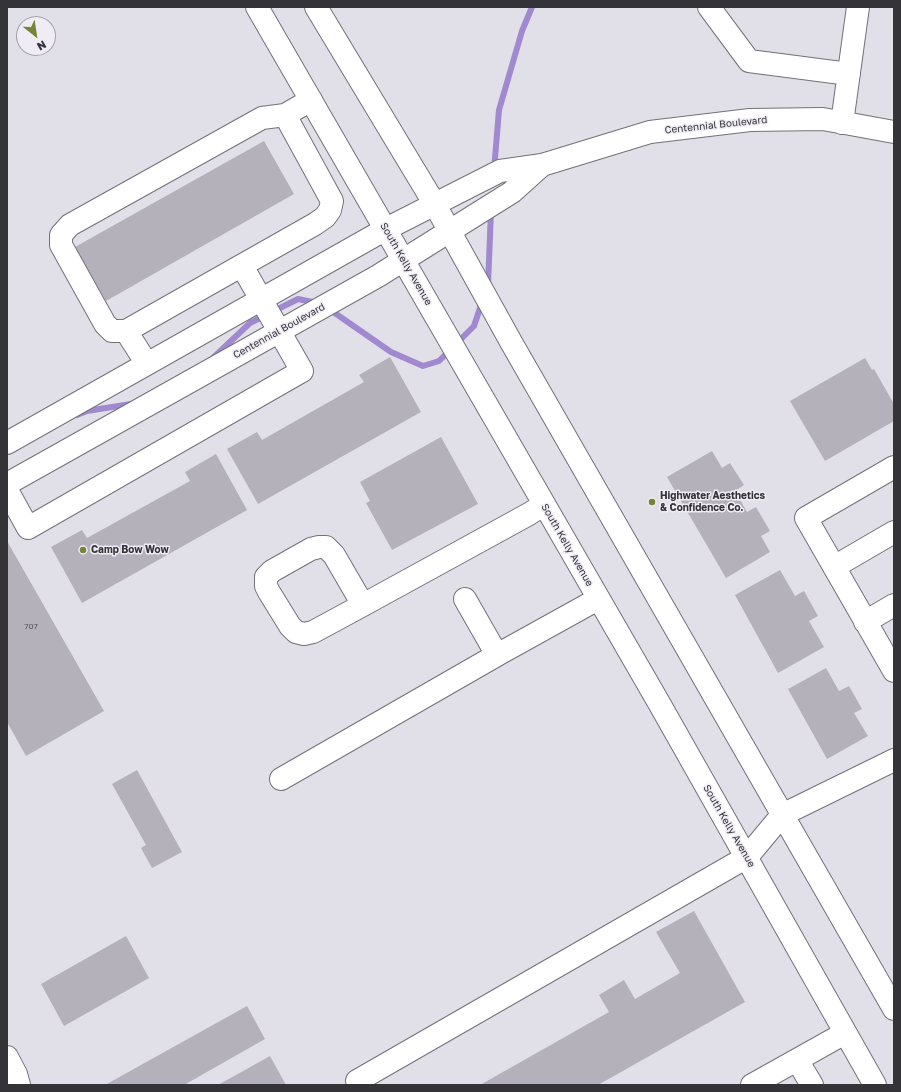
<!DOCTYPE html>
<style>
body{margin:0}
#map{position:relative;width:901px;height:1092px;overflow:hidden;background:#e1dfe8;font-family:"Golos Text",sans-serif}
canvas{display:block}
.frame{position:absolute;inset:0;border:8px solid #343337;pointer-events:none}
.north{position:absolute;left:16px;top:16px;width:40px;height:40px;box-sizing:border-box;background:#efecf5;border:1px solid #a4a2a9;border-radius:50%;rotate:150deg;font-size:11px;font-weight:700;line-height:16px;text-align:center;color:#343337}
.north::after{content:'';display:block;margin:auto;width:14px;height:18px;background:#748534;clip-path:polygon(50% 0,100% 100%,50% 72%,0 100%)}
</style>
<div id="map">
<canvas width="901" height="1092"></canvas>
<div class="frame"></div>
<div class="north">N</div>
</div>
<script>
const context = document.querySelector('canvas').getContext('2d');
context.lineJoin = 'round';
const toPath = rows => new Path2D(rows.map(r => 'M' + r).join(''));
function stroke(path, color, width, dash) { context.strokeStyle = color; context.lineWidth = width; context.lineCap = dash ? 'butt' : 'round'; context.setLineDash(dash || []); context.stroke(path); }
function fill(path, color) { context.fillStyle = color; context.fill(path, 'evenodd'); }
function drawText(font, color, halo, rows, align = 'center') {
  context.font = font + ' "Golos Text",sans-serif'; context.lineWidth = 3; context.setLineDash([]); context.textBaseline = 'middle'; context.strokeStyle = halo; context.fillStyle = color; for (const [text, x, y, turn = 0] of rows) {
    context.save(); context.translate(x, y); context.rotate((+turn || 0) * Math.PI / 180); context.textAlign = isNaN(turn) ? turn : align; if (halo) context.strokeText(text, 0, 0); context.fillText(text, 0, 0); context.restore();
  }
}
stroke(toPath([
 [494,170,499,110,522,31,532,7],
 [488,285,491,211],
 [329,309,391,352,423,366,439,361,450,350],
 [456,344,474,326,482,302],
 [214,357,250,323,298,299,317,303],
 [77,415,87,411,131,404]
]), '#a189cf', 6);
fill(toPath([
 [264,141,294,194,106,301,75,247],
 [390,357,421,412,258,504,227,449,257,432,262,440,364,382,359,375],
 [865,358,872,370,874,369,894,404,894,421,825,461,790,401],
 [441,437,478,504,392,550,366,503,370,501,360,482],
 [712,451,722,468,730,463,744,485,735,491,747,512,756,507,770,531,761,536,770,552,726,578,667,477],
 [216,454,247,510,82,603,51,547,82,530,87,538,190,481,185,472],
 [7,541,104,711,26,756,7,722],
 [780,570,795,596,804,591,818,616,809,621,824,647,778,673,735,595],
 [826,668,839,691,849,686,862,709,854,713,868,736,827,759,788,689],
 [137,770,182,852,152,868,141,848,146,845,112,784],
 [694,911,745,1002,598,1085,480,1085,609,1012,599,995,624,980,635,999,680,973,656,932],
 [126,936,149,978,64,1026,41,984],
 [247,1006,265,1039,184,1085,105,1085],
 [270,1056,286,1085,218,1085]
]), '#b4b1ba');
const minor = toPath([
 [709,7,749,61,849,74],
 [842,123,858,7],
 [126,331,315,224,325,217,330,210,332,201,285,115],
 [147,364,126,331,112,331,105,324,61,245,61,235,70,225,262,118,285,115,311,100],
 [7,443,386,229,500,171,542,165,650,132,750,120,823,119,894,132],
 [894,467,806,518,894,671],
 [7,484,378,276,512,192,542,165],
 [7,490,28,528,302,371,242,266],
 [834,567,894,532],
 [465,599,497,655,598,599],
 [363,605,334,555,326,547,319,547,311,549,272,571,266,577,266,586,269,592,290,626,296,632,304,634,313,632,363,605,529,514,543,505],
 [865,622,894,605],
 [281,779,497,655],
 [782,815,894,760],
 [7,1057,16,1074,19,1085],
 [797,1060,812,1085],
 [357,1081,747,857],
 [752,1085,845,1033]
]);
const major = toPath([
 [257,7,659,703,875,1085],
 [316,7,434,203,511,342,894,1009],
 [747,857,782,815]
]);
stroke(minor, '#737179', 24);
stroke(major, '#737179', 24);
stroke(minor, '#fff', 22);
stroke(major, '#fff', 22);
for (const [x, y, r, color] of [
 [652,502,4,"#748534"],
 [83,550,4,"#748534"]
]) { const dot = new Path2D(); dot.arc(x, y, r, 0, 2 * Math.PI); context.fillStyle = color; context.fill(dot); stroke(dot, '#efecf5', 1.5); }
drawText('8px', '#545258', null, [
 ["707",31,626]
]);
drawText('10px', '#343337', '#efecf5', [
 ["Centennial Boulevard",716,125,-6],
 ["South Kelly Avenue",406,264,60],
 ["Centennial Boulevard",279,331,-29],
 ["South Kelly Avenue",567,545,60],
 ["South Kelly Avenue",729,826,60]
]);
drawText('bold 10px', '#343337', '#efecf5', [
 ["Highwater Aesthetics",660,496],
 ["& Confidence Co.",660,508],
 ["Camp Bow Wow",91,550]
], 'left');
</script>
